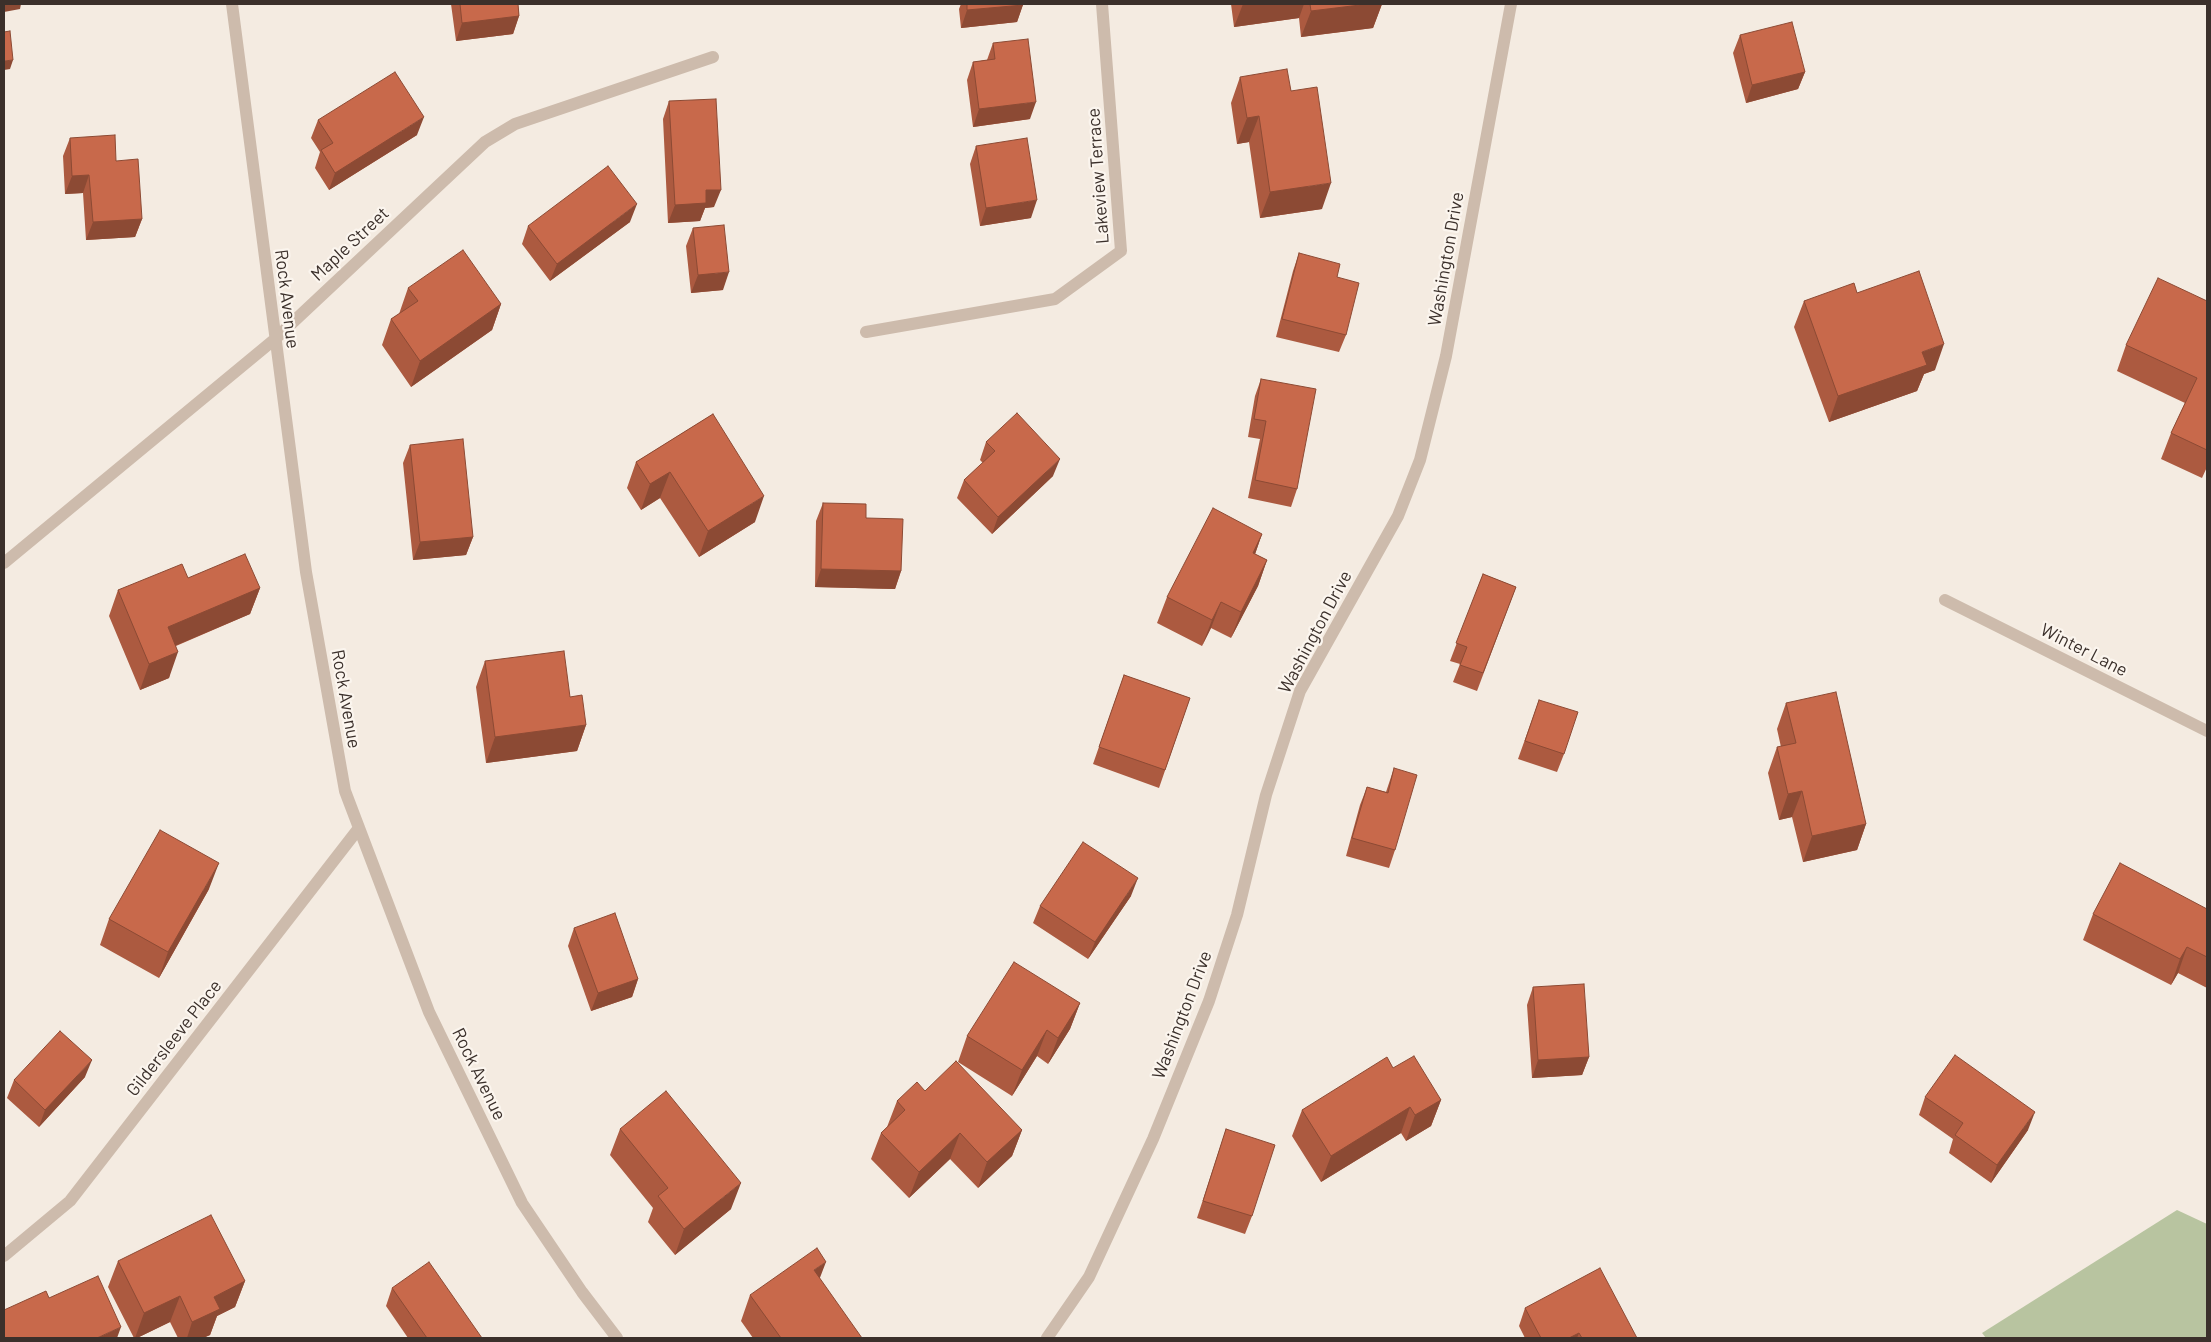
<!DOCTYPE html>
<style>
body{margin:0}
#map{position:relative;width:2211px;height:1342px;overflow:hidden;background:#f4ebe1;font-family:Barlow,sans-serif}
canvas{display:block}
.frame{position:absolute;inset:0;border:5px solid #3b302b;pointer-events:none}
</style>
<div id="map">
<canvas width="2211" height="1342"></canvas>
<div class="frame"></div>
</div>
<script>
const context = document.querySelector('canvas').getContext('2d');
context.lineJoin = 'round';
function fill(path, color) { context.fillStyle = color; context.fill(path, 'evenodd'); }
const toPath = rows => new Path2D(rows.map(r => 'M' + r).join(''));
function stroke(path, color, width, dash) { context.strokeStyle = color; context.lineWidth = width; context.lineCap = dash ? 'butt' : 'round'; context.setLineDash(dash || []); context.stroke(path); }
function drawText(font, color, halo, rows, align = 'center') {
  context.font = font + ' Barlow,sans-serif'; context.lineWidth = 4.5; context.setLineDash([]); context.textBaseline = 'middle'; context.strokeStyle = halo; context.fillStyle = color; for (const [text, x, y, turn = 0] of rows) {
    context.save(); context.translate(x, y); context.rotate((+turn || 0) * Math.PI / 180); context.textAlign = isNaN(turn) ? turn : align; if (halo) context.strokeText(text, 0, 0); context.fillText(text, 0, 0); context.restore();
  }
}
fill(toPath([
 [2177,1210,2207,1224,2207,1338,1986,1338,1982,1333]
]), '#b8c4a0');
stroke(toPath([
 [232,4,306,572,345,791,429,1012,522,1203,582,1292,617,1338],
 [866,332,1055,299,1121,251,1102,4],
 [4,563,275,339,485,142,515,124,713,57],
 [1945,600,2207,731],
 [4,1256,70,1201,359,828],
 [1047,1338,1089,1277,1153,1139,1209,1001,1237,915,1266,795,1300,691,1398,516,1420,460,1446,356,1511,4]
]), '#cdbbac', 12);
fill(toPath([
 [451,4,518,4,519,16,513,34,456,41],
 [961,4,1023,4,1017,22,961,28,959,9],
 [1231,4,1382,4,1373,28,1301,37,1299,18,1234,27],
 [1740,35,1805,72,1798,89,1746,103,1733,53],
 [993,43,1030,119,973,127,967,80,973,62,987,60],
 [1240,77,1322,209,1260,218,1249,142,1237,144,1231,103],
 [669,101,714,207,705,208,700,221,668,223,663,119],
 [318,120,417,135,329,190,315,168,320,152,311,138],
 [70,138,116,161,142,219,135,237,86,240,83,193,65,194,63,156],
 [976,146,1031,218,980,226,970,164],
 [630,222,550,281,522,244,528,226],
 [693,228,723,290,691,293,686,246],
 [1299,253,1337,277,1346,335,1339,352,1276,337,1293,271],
 [408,288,501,304,492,330,411,387,382,345,391,319,399,314],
 [1857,293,1935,370,1924,374,1917,391,1829,422,1794,327,1804,301],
 [2207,301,2207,467,2202,478,2161,459,2171,433,2185,403,2117,371,2126,345],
 [1261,379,1297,489,1291,507,1248,498,1260,439,1248,437,1255,396],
 [713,414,755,522,699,557,660,498,641,510,627,488,636,462],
 [986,442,1053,476,992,534,957,498,964,480,983,463,980,460],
 [410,445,473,537,466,555,413,560,403,463],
 [823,503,866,518,901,571,895,589,815,587,816,521],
 [1262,534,1255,554,1267,560,1258,586,1231,638,1211,628,1202,646,1157,623,1167,597],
 [1483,574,1516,587,1477,691,1453,682,1460,664,1450,661],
 [188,578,260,588,250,614,176,646,169,678,140,690,109,616,118,590],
 [485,661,570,697,586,725,577,751,486,763,476,687],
 [1124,675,1190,698,1159,788,1093,764],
 [1539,700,1564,754,1557,772,1518,759],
 [1786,703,1866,824,1857,850,1803,862,1792,817,1779,820,1768,773,1777,747,1781,747,1777,729],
 [1394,768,1395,850,1389,868,1346,856,1360,805,1367,787,1386,792],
 [209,889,159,978,100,945,109,919],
 [1131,896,1088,959,1033,923,1040,906],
 [2207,909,2207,988,2178,973,2171,985,2083,940,2093,914],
 [574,928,638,979,632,997,591,1011,568,946],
 [1533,987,1589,1057,1582,1075,1532,1078,1527,1005],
 [1080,1003,1070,1029,1048,1064,1037,1056,1012,1096,958,1062,967,1036],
 [1393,1068,1441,1100,1431,1126,1406,1141,1401,1133,1321,1182,1292,1136,1302,1110],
 [85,1077,39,1127,7,1098,14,1080],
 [925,1091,1022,1130,1012,1156,978,1188,950,1159,909,1198,871,1159,881,1133,887,1127,897,1101],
 [1925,1097,2028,1130,1991,1183,1949,1153,1953,1139,1919,1115],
 [620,1129,731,1209,675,1255,648,1222,653,1208,610,1155],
 [1226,1129,1252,1216,1245,1234,1197,1218],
 [118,1261,245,1281,235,1307,217,1316,210,1335,203,1338,178,1338,170,1322,137,1338,134,1338,108,1287],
 [392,1288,482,1338,408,1338,386,1306],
 [750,1295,862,1338,753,1338,741,1321],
 [1525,1308,1637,1338,1525,1338,1519,1326]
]), '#ac5a40');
fill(toPath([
 [4,4,21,4,20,9,4,12],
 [1243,4,1304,4,1299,18,1234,27],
 [1368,4,1382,4,1373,28,1301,37,1311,11],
 [1023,5,1017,22,961,28,967,10],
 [519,16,513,34,456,41,462,23],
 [13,60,10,69,4,70,4,61],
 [1805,72,1798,89,1746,103,1752,85],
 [1036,102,1030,119,973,127,979,109],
 [1259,116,1249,142,1237,144,1247,118],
 [424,117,417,135,329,190,335,173],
 [89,175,83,193,65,194,72,176],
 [1331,183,1322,209,1260,218,1270,192],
 [706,190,721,190,714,207,705,208,700,221,668,223,675,205],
 [1037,200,1031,218,980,226,986,208],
 [637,204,630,222,550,281,557,264],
 [142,219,135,237,86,240,93,222],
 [729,272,723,290,691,293,698,275],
 [501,304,492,330,411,387,420,361],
 [1944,344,1935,370,1924,374,1917,391,1829,422,1838,396,1922,352],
 [1060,459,1053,476,992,534,998,517],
 [670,472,660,498,641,510,650,484],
 [764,496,755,522,699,557,708,531],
 [1262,534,1253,560,1253,553],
 [473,537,466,555,413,560,420,542],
 [1267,560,1258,586,1231,638,1241,612],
 [821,569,901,571,895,589,815,587],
 [260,588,250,614,158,653,168,627],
 [1221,602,1211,628,1202,646,1212,620],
 [178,652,169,678,140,690,149,664],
 [586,725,577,751,486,763,495,737],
 [1802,791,1792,817,1779,820,1788,794],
 [1866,824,1857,850,1803,862,1812,836],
 [219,863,209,889,159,978,168,952],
 [1138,878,1131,896,1088,959,1095,942],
 [2187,947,2178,973,2171,985,2180,959],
 [638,979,632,997,591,1011,598,993],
 [1080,1003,1070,1029,1048,1064,1058,1038],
 [1047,1030,1037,1056,1012,1096,1022,1070],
 [1589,1057,1582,1075,1532,1078,1538,1060],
 [92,1060,85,1077,39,1127,45,1110],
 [1441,1100,1431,1126,1406,1141,1415,1115],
 [1410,1107,1401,1133,1321,1182,1331,1156],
 [2035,1112,2028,1130,1991,1183,1997,1165],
 [1022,1130,1012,1156,978,1188,987,1162],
 [960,1133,950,1159,909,1198,919,1172],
 [741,1183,731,1209,675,1255,684,1229],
 [826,1262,816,1288,814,1270],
 [245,1281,235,1307,217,1316,210,1335,203,1338,187,1338,192,1322,214,1297],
 [180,1296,170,1322,137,1338,135,1338,144,1313],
 [121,1327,117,1338,97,1338],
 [1579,1333,1577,1338,1569,1338]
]), '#8c4a34');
const building = toPath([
 [460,4,518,4,519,16,462,23,460,4],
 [967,4,1023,4,1023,5,967,10,967,4],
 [1310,4,1368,4,1311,11,1310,4],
 [1792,22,1805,72,1752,85,1740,35,1792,22],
 [10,31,13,60,4,61,4,32,10,31],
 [1028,39,1036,102,979,109,973,62,995,59,993,43,1028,39],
 [1287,69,1291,91,1317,87,1331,183,1270,192,1259,116,1247,118,1240,77,1287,69],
 [395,72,424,117,335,173,321,150,333,143,318,120,395,72],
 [716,99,721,190,706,190,706,203,675,205,669,101,716,99],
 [115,135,116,161,138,159,142,219,93,222,89,175,72,176,70,138,115,135],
 [1027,138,1037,200,986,208,976,146,1027,138],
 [608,166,637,204,557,264,528,226,608,166],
 [724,225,729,272,698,275,693,228,724,225],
 [463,250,501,304,420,361,391,319,418,301,408,288,463,250],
 [1299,253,1340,264,1337,277,1359,283,1346,335,1282,319,1299,253],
 [1919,271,1944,344,1922,352,1927,365,1838,396,1804,301,1854,283,1857,293,1919,271],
 [2158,278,2207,301,2207,450,2171,433,2197,378,2126,345,2158,278],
 [1261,379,1316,389,1297,489,1255,480,1266,421,1254,419,1261,379],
 [1017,413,1060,459,998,517,964,480,995,451,986,442,1017,413],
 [713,414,764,496,708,531,670,472,650,484,636,462,713,414],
 [463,439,473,537,420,542,410,445,463,439],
 [823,503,866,504,866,518,903,519,901,571,821,569,823,503],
 [1213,508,1262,534,1253,553,1267,560,1241,612,1221,602,1212,620,1167,597,1213,508],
 [245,554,260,588,168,627,178,652,149,664,118,590,182,564,188,578,245,554],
 [1483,574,1516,587,1483,673,1460,665,1467,647,1456,643,1483,574],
 [564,651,570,697,582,695,586,725,495,737,485,661,564,651],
 [1124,675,1190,698,1165,770,1099,747,1124,675],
 [1836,692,1866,824,1812,836,1802,791,1788,794,1777,747,1796,743,1786,703,1836,692],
 [1539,700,1578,712,1564,754,1525,741,1539,700],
 [1394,768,1417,775,1395,850,1352,838,1367,787,1388,793,1394,768],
 [160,830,219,863,168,952,109,919,160,830],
 [1083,842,1138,878,1095,942,1040,906,1083,842],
 [2120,863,2207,909,2207,957,2187,947,2180,959,2093,914,2120,863],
 [615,913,638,979,598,993,574,928,615,913],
 [1014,962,1080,1003,1058,1038,1047,1030,1022,1070,967,1036,1014,962],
 [1584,984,1589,1057,1538,1060,1533,987,1584,984],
 [60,1031,92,1060,45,1110,14,1080,60,1031],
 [1955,1055,2035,1112,1997,1165,1955,1135,1963,1123,1925,1097,1955,1055],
 [1414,1056,1441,1100,1415,1115,1410,1107,1331,1156,1302,1110,1387,1057,1393,1068,1414,1056],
 [956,1061,1022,1130,987,1162,960,1133,919,1172,881,1133,905,1110,897,1101,917,1082,925,1091,956,1061],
 [666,1091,741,1183,684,1229,658,1196,668,1188,620,1129,666,1091],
 [1226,1129,1275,1145,1252,1216,1203,1201,1226,1129],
 [211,1215,245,1281,214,1297,220,1309,192,1322,180,1296,144,1313,118,1261,211,1215],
 [817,1248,826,1262,814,1270,862,1338,781,1338,750,1295,817,1248],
 [429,1262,482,1338,427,1338,392,1288,429,1262],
 [1600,1268,1637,1338,1582,1338,1579,1333,1569,1338,1541,1338,1525,1308,1600,1268],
 [98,1276,121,1327,97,1338,4,1338,4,1310,46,1291,49,1298,98,1276]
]);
fill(building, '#c8694b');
stroke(building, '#8c4a34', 1);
drawText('18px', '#3b302b', '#fbf5ee', [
 ["Lakeview Terrace",1098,176,-94],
 ["Maple Street",350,244,-43],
 ["Washington Drive",1446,259,-80],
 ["Rock Avenue",287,299,83],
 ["Washington Drive",1315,632,-62],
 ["Winter Lane",2084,650,27],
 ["Rock Avenue",346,699,80],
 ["Washington Drive",1182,1015,-69],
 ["Gildersleeve Place",174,1038,-52],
 ["Rock Avenue",479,1074,64]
]);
</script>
